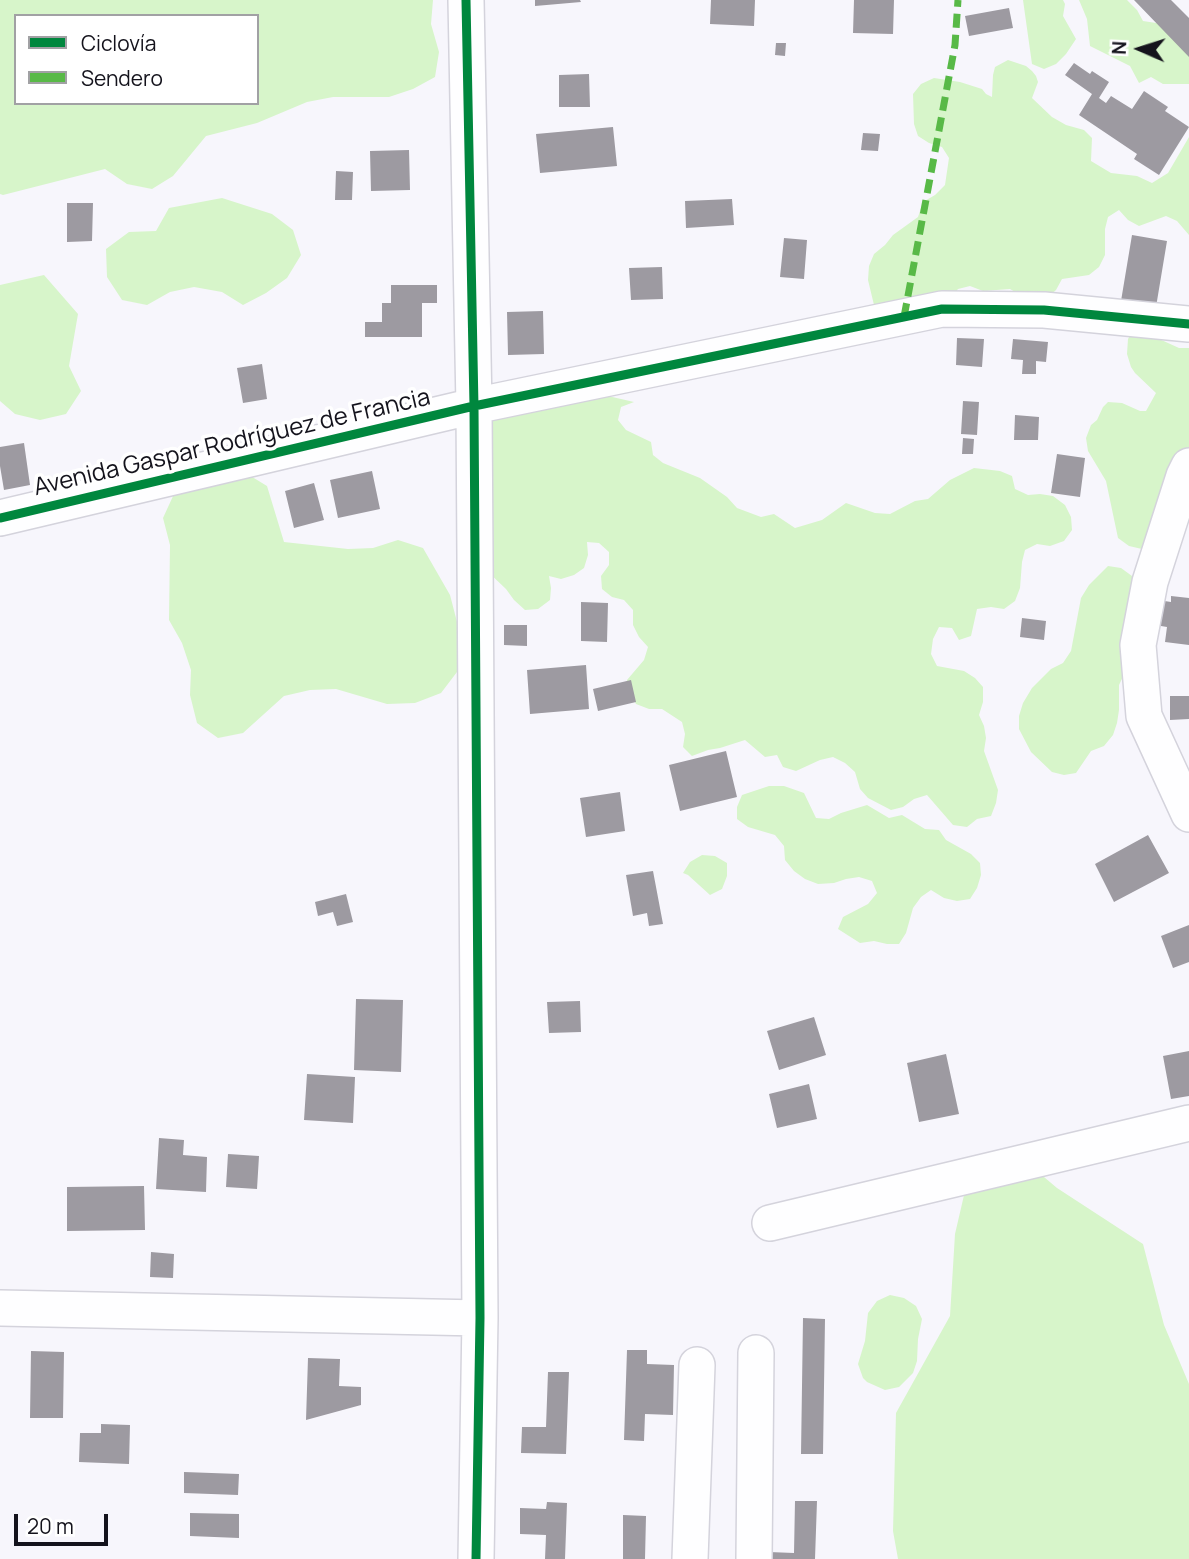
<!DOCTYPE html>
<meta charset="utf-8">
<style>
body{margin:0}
#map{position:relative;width:1189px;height:1559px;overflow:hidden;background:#f7f6fc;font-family:Manrope,sans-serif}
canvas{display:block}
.legend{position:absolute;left:14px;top:14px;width:245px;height:91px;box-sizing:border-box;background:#fff;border:2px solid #a1a1a4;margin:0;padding:9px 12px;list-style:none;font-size:21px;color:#14131c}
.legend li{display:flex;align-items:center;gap:14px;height:35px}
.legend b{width:35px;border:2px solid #a1a1a4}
.north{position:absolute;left:1105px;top:14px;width:70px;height:70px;-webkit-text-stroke:5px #fff;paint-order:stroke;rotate:273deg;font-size:19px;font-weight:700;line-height:28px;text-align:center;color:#14131c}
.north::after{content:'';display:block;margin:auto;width:24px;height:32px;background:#14131c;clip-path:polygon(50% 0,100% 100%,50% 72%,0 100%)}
.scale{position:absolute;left:14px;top:1514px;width:94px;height:32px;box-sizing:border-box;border:4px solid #14131c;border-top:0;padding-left:9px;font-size:21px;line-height:24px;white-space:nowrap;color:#14131c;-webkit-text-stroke:5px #fff;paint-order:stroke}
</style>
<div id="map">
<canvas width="1189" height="1559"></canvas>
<ul class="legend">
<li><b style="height:9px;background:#00873e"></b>Ciclovía</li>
<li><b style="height:9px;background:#58b947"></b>Sendero</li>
</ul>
<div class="north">N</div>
<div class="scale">20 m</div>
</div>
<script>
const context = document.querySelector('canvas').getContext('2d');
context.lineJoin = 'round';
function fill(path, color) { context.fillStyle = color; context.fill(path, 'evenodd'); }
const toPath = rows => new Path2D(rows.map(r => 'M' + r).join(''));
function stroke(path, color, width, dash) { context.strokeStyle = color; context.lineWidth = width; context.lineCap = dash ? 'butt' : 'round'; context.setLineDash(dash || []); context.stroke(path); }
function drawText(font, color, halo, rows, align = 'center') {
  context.font = font + ' Manrope,sans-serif'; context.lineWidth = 7; context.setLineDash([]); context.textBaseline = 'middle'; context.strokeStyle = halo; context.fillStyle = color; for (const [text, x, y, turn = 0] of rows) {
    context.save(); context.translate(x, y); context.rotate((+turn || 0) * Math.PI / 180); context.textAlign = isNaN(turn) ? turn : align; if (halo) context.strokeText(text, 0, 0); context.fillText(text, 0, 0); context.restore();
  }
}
fill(toPath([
 [0,0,433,0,431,24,439,52,435,77,413,89,389,97,333,97,307,102,257,123,206,136,173,176,152,189,127,184,105,169,3,195,0,194],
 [16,16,257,16,257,103,16,103],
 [1023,0,1063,0,1065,4,1063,16,1076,39,1066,54,1056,64,1044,69,1032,64],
 [1079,0,1127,0,1137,10,1143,21,1189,28,1189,84,1163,84,1151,77,1139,83,1130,66,1090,46,1087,19],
 [1008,60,1026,66,1032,71,1036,76,1038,82,1032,98,1052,117,1066,125,1084,130,1092,138,1091,161,1111,173,1137,176,1152,183,1168,173,1189,137,1189,235,1177,221,1166,216,1139,226,1128,220,1119,210,1108,217,1105,229,1105,255,1099,267,1089,275,1062,279,1056,290,1047,298,1022,296,1010,289,983,291,970,286,958,289,942,309,940,319,932,329,918,333,905,329,874,305,868,280,869,266,874,254,885,245,893,235,918,217,923,202,935,195,945,185,949,158,942,147,929,143,918,136,914,124,913,94,921,84,934,78,960,82,982,89,986,94,992,97,993,75,995,67],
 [222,198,272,214,293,230,301,255,287,278,266,293,243,305,222,292,194,287,170,292,147,305,122,300,107,277,106,249,129,232,156,231,169,208],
 [44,275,78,314,69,366,81,391,66,414,40,420,15,414,0,401,0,285],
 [1132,332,1146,333,1179,348,1189,348,1189,502,1142,549,1129,546,1118,538,1106,481,1088,451,1086,438,1091,425,1097,420,1103,407,1108,402,1122,403,1140,411,1146,411,1156,393,1135,373,1131,367,1127,354,1128,339],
 [608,396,634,402,621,407,618,420,626,430,651,442,653,455,663,463,700,478,727,497,737,508,761,517,774,514,795,528,822,520,846,503,875,513,890,514,915,501,928,499,950,480,974,468,1000,471,1012,476,1015,489,1028,495,1040,494,1053,496,1065,505,1071,517,1072,530,1064,541,1050,546,1037,544,1025,550,1022,562,1020,588,1015,601,1004,609,991,607,977,609,971,636,959,640,952,628,939,627,933,639,931,654,937,666,964,671,975,678,983,687,983,702,979,715,984,726,986,738,984,751,998,790,996,803,991,816,977,819,967,827,953,825,927,795,914,799,903,807,891,810,868,798,860,789,855,772,845,763,833,757,820,760,796,771,783,767,777,755,765,757,745,740,720,748,708,750,692,756,683,747,685,734,682,722,662,709,649,709,636,704,629,691,627,680,644,660,648,647,639,637,633,625,633,610,624,600,612,597,602,589,601,576,609,565,609,552,599,543,587,542,588,555,584,568,574,575,561,579,549,576,551,588,550,600,538,609,525,610,514,600,506,589,486,570,486,467,493,455,490,428,496,414],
 [244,472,267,486,284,542,348,549,373,548,398,540,423,548,450,595,463,645,457,672,441,693,415,703,387,704,336,689,310,690,284,696,243,733,218,738,197,723,190,695,191,670,182,643,169,620,170,545,163,518,174,494],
 [1108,566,1121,568,1132,576,1131,660,1119,685,1119,710,1117,723,1113,735,1104,746,1091,751,1076,773,1064,775,1052,772,1031,752,1019,729,1019,716,1023,703,1032,688,1051,669,1063,663,1071,651,1081,598,1089,585],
 [769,786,784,786,804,793,816,818,829,819,841,813,867,805,889,818,902,815,925,829,939,830,946,840,971,854,980,863,981,875,977,888,970,899,957,901,944,898,931,890,921,897,913,908,906,933,899,944,887,944,874,941,860,943,838,929,843,917,868,904,877,893,872,881,859,877,846,879,834,883,818,884,805,879,794,871,785,860,784,846,775,835,748,827,737,819,737,807,742,795],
 [702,855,715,856,727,863,727,876,722,889,710,895,688,875,683,873,690,862],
 [1012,1150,1057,1188,1143,1244,1164,1325,1189,1384,1189,1559,898,1559,893,1531,896,1413,950,1316,955,1234,968,1178],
 [890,1295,904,1298,916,1306,922,1319,918,1339,917,1361,913,1373,899,1387,885,1390,867,1382,863,1378,858,1364,865,1341,868,1313,877,1301]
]), '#d7f5ca');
fill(toPath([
 [535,0,580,0,581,2,535,6],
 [711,0,755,0,754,26,710,24],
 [854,0,894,0,893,34,853,33],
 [1134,0,1171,0,1189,18,1189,57],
 [1009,8,1013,28,969,36,965,16],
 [776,43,786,43,785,56,775,55],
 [1074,63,1090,74,1092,71,1109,82,1099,98,1106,103,1111,96,1132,109,1144,91,1168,107,1165,111,1189,127,1159,175,1134,159,1137,154,1079,115,1092,94,1065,75],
 [589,74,590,107,559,107,559,75],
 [613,127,617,166,540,173,536,134],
 [863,133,880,134,878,151,861,150],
 [409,150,410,190,371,191,370,151],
 [336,171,353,172,352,200,335,200],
 [732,199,734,225,686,228,685,201],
 [67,203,93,203,92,241,67,242],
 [1132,235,1167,241,1156,307,1121,301],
 [784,238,807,240,804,279,780,277],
 [662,267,663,299,631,300,629,268],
 [391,285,437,285,437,303,422,303,422,337,365,337,365,322,382,322,382,303,391,303],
 [543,311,544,354,508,355,507,312],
 [957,338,984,339,982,367,956,365],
 [1013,339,1048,342,1046,362,1036,361,1036,374,1022,374,1023,360,1011,359],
 [262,364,267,399,243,403,237,368],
 [963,401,979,402,977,435,961,434],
 [1015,415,1039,417,1038,440,1014,440],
 [963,438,974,439,973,454,962,454],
 [24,443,30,485,4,490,0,466,0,447],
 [1057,454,1085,458,1080,497,1051,493],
 [372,471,380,509,338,518,330,480],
 [314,483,324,520,294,528,285,491],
 [1171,596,1189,598,1189,645,1165,642,1167,627,1155,625,1158,600,1171,602],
 [581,602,608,603,607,642,581,641],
 [1022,618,1046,621,1044,640,1020,637],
 [504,625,527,625,527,646,504,645],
 [586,665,589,709,530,714,527,670],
 [631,680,636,702,598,711,593,689],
 [1170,696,1189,696,1189,719,1170,720],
 [726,751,737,797,680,811,669,765],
 [620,792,625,831,586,837,580,798],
 [1148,835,1169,873,1114,902,1095,864],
 [653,871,663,924,649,926,647,913,633,916,626,875],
 [346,894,353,922,337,926,333,912,318,916,315,902],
 [1189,925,1189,962,1173,968,1161,936],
 [356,999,403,1000,401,1072,354,1070],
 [580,1001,581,1032,549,1033,547,1002],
 [814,1017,826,1055,779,1070,767,1031],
 [1189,1051,1189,1096,1171,1099,1163,1056],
 [946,1054,959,1114,919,1122,907,1063],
 [307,1074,355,1077,353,1123,304,1120],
 [809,1084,817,1119,777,1128,769,1094],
 [159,1138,184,1140,183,1155,207,1157,206,1192,156,1189],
 [228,1154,259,1156,257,1189,226,1187],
 [144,1186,145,1230,67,1231,67,1187],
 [151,1252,174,1254,173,1278,150,1277],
 [803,1318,825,1319,823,1454,801,1454],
 [627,1350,647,1350,647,1364,674,1365,673,1415,645,1414,644,1441,624,1440],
 [31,1351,64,1352,63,1418,30,1418],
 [308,1358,340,1359,339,1386,361,1387,361,1405,306,1420],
 [548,1372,569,1372,566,1454,521,1453,522,1427,546,1427],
 [101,1424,130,1425,129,1464,79,1462,80,1433,101,1433],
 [184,1472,239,1474,238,1495,184,1493],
 [795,1501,817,1501,815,1559,769,1559,769,1552,794,1553],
 [547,1502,567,1503,565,1559,545,1559,546,1535,520,1534,520,1508,546,1509],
 [190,1513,239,1514,239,1538,190,1536],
 [623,1515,646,1516,645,1559,623,1559]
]), '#9d9aa1');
const minor = toPath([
 [466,0,474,406,480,1318,476,1559],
 [1189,466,1184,476,1150,582,1138,645,1144,716,1189,814],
 [0,518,474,406,942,309,1044,310,1189,324],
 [770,1223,1189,1123],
 [0,1308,480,1318],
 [690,1559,697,1365],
 [754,1559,756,1353]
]);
stroke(minor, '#d4d3dc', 38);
stroke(minor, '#fefeff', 35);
stroke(toPath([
 [904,317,955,45,958,0]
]), '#58b947', 7, [14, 7]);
stroke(toPath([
 [466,0,474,406,480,1318,476,1559],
 [0,518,474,406,942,309,1044,310,1189,324]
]), '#00873e', 9);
drawText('24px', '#14131c', '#fff', [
 ["Avenida Gaspar Rodríguez de Francia",232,443,-13]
]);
</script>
